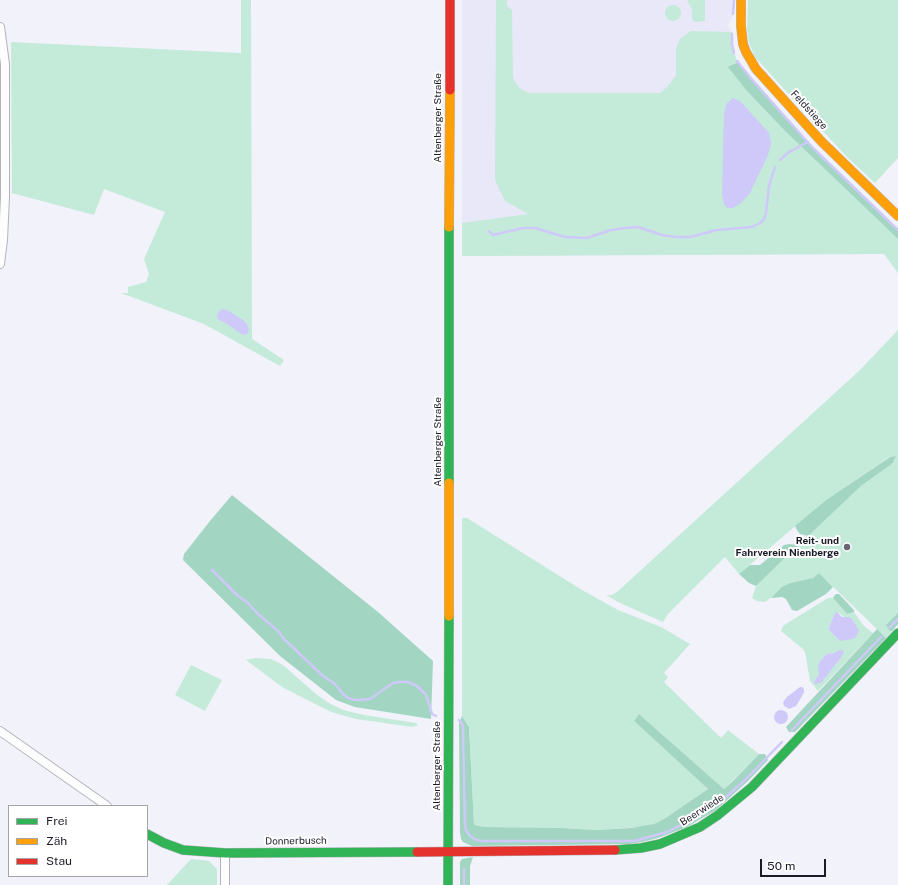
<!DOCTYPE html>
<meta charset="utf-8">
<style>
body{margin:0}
#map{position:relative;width:898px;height:885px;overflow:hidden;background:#f2f2fa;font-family:"Public Sans",sans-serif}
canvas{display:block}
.legend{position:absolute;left:8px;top:805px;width:140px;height:72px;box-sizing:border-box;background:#fff;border:1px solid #a4a4a9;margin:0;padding:5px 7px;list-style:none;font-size:12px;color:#1c1b28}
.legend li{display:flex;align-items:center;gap:8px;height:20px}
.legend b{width:20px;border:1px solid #a4a4a9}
.scale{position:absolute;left:760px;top:859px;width:66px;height:18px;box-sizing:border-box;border:2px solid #1c1b28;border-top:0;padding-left:5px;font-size:12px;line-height:14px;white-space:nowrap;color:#1c1b28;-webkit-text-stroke:3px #fff;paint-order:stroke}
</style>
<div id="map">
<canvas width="898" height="885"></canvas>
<ul class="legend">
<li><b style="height:5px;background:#30b455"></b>Frei</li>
<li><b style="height:5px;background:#ff9f0a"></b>Zäh</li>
<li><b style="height:5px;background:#e5322d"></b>Stau</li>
</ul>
<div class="scale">50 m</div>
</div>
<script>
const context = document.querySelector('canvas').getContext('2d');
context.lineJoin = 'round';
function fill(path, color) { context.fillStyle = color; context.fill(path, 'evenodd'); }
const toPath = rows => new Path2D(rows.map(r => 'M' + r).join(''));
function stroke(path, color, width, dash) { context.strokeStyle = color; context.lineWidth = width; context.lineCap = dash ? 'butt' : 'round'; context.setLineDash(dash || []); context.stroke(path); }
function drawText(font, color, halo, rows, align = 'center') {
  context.font = font + ' "Public Sans",sans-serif'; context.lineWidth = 4; context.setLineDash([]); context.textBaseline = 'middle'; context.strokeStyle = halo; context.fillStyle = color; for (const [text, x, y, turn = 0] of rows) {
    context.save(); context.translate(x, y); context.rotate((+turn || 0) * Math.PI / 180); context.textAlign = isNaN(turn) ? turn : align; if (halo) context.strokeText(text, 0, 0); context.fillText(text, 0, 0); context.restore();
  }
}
fill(toPath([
 [462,0,734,0,733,16,728,26,732,32,732,44,737,62,729,67,746,90,785,131,898,239,898,254,462,256]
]), '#e9e8f9');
fill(toPath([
 [241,0,251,0,252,339,284,360,280,366,204,324,121,293,128,293,128,287,146,282,149,274,144,259,165,212,104,189,94,215,12,193,11,42,241,53],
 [496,0,507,0,507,6,512,10,513,78,517,85,522,90,529,93,660,93,668,86,676,75,676,48,681,38,691,31,732,32,732,44,737,62,729,67,746,90,785,131,898,239,898,273,884,254,462,256,462,223,528,214,505,201,495,180],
 [687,0,705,0,705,21,694,22,692,19,692,10],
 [748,0,898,0,898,158,875,183,848,158,803,110,755,57,749,43,747,29],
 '665 13a8 8 0 1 1 16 0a8 8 0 1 1-16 0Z',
 [898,330,898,624,886,638,819,573,813,578,790,583,765,602,757,601,752,598,756,586,793,549,861,486,893,463,896,456,889,457,826,500,739,574,725,557,668,614,663,622,620,603,606,595,612,595,617,592,860,370],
 [462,518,467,518,582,590,618,610,661,627,690,644,664,673,668,677,664,682,721,738,728,730,759,754,724,789,639,714,634,721,708,789,664,819,654,824,642,827,596,830,561,828,484,827,474,825,469,727,462,716],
 [828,598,833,598,847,614,854,612,863,625,873,633,818,691,810,681,805,652,803,649,781,631,783,626,789,622],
 [835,613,839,613,844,617,849,617,840,641,829,630,830,624],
 [834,653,840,659,822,681,814,682,819,674,820,661,827,654],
 [255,658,271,659,283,665,316,694,329,703,343,710,364,715,416,723,418,725,413,727,356,719,331,712,282,687,246,660],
 [191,665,222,680,205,711,175,695],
 [191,859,209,861,217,869,217,885,167,885]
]), '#c4eada');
fill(toPath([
 [738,62,812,146,898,229,898,239,785,131,746,90,728,67],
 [896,456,893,463,861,486,808,536,800,534,797,530,795,526,826,500,890,457],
 [232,495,378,612,433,661,431,719,355,707,336,700,280,656,183,560,184,554,210,521],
 [789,544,798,545,756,586,749,583,739,574,750,565,760,565,784,545],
 [819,573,833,587,826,594,797,611,792,610,786,599,782,597,771,598,782,587,790,583,813,578],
 [836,594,839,594,854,610,854,612,847,614,833,598,834,596],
 [898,613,898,624,892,631,890,631,886,625],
 [877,629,886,638,795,732,789,732,786,727],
 [639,714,724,789,733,781,759,754,765,754,768,760,748,781,716,810,687,827,658,838,642,842,629,844,472,846,463,842,461,839,460,832,459,724,462,716,469,727,474,825,484,827,561,828,596,830,631,828,654,824,664,819,708,789,634,721],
 [473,857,470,866,470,885,460,885,460,862,462,859]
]), '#a2d6c2');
fill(toPath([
 [733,98,740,101,769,133,771,143,768,155,750,193,741,203,733,208,727,208,724,204,722,196,724,113,727,103],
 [222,309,227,310,243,320,247,324,249,331,246,335,241,334,229,325,219,320,217,317,217,314],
 [837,612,842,617,849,617,852,619,859,631,856,637,852,639,840,641,829,630,830,624,835,613],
 [840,650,843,650,844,652,840,659,821,683,815,684,814,682,819,674,818,666,820,661,827,654,834,653],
 [800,687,802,687,804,689,804,692,801,698,796,706,789,709,784,706,783,702,787,697],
 '774 717a7 7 0 1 1 14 0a7 7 0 1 1-14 0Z'
]), '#cec9f8');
stroke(toPath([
 [733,14,734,0],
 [732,34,732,44,734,53],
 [737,61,752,80,812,147,898,230],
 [780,160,789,152,808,142],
 [489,231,493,235,523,228,535,228,565,237,587,238,611,230,624,228,638,227,662,235,676,237,690,237,717,230,752,227,760,223,764,219,766,213,769,186,775,167],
 [212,570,237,595,248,603,257,613,277,630,285,640,322,675,335,684,343,694,348,698,356,700,370,699,393,683,400,682,408,682,417,686,426,695,432,714,436,716],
 [890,627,898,619],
 [459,720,463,725,463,729,465,826,466,830,470,836,476,840,481,841,634,841,667,832,693,819,724,799,746,779,782,742],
 [792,730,881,637],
 [464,869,464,885]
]), '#cec9f8', 2.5);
const street = toPath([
 [0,27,5,64,5,197,3,240,0,264],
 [0,731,107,806],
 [225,885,225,853]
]);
const fast = toPath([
 [449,483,449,227],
 [147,834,164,843,183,850,225,853,417,852],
 [615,850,641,848,660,844,700,827,718,815,752,787,898,633],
 [448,885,449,616]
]);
const slow = toPath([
 [741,0,741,26,743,44,746,52,756,69,821,141,898,216],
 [449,227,450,90],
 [449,616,449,483]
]);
const jam = toPath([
 [450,90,450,0],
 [417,852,615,850]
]);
stroke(street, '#b3b3bc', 10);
stroke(fast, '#b3b3bc', 10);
stroke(slow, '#b3b3bc', 10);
stroke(jam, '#b3b3bc', 10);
stroke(street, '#fdfdfe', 8);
stroke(fast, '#30b455', 9);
stroke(slow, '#ff9f0a', 9);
stroke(jam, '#e5322d', 9);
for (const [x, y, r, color] of [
 [847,547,4,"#676672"]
]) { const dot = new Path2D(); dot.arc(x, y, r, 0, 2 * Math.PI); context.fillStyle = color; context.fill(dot); stroke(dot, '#fff', 1.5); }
drawText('10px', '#1c1b28', '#fff', [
 ["Feldstiege",809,110,48],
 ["Altenberger Straße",438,118,-90],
 ["Altenberger Straße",438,442,-90],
 ["Altenberger Straße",437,766,-90],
 ["Beerwiede",702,810,-33],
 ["Donnerbusch",296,841,-1]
]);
drawText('bold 10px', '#1c1b28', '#fff', [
 ["Reit- und",839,541],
 ["Fahrverein Nienberge",839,553]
], 'right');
</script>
